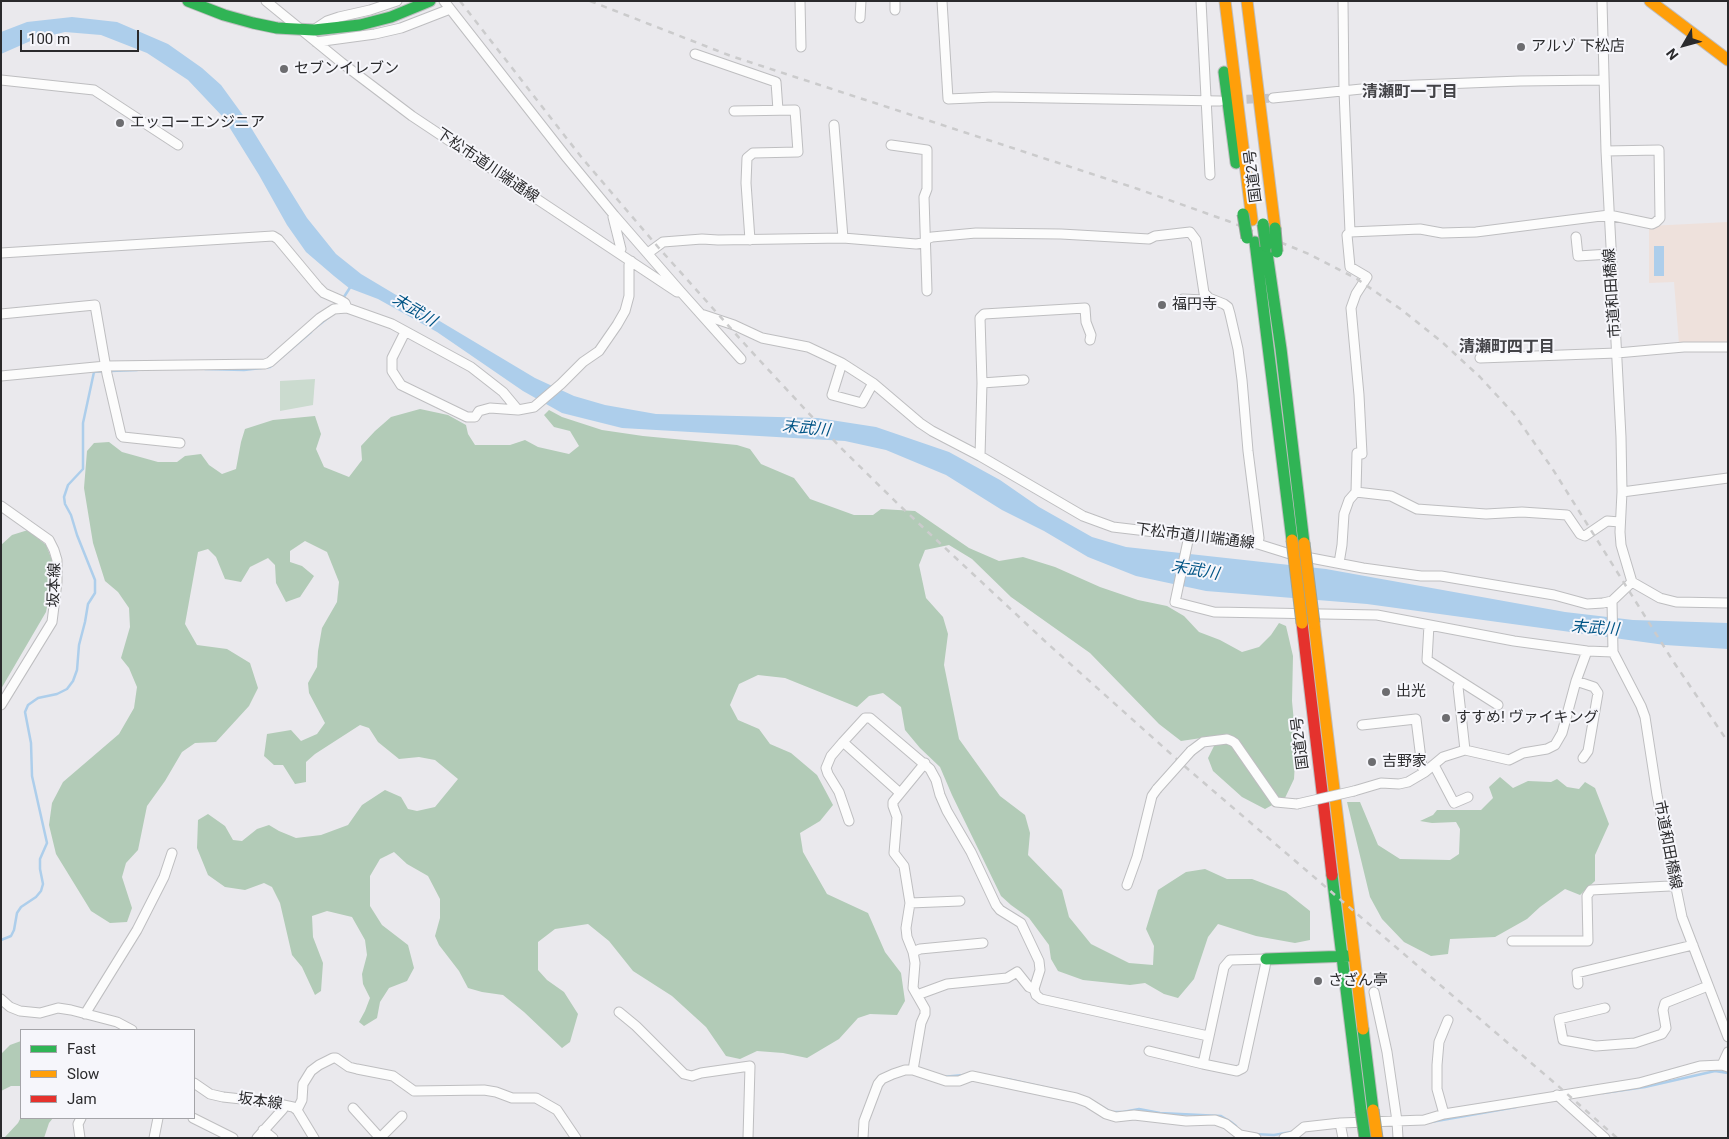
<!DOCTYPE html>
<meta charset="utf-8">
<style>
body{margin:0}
#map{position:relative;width:1729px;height:1139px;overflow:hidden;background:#eae9ed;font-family:Roboto,sans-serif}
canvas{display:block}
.frame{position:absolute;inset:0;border:2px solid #2a2a2c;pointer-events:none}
.legend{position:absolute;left:20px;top:1029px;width:175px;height:90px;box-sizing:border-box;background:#f6f6fb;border:1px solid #a4a4a8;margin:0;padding:6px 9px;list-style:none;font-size:15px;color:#2a2a2c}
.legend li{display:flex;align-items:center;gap:10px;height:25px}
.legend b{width:25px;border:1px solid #a4a4a8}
.north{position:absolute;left:1659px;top:20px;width:50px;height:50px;-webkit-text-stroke:4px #f6f6fb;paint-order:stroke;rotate:232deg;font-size:14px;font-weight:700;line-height:20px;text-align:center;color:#2a2a2c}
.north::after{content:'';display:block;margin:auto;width:18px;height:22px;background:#2a2a2c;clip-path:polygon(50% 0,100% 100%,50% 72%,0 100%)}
.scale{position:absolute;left:20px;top:30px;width:119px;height:22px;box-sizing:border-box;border:2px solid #2a2a2c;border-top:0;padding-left:6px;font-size:15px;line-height:18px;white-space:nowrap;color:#2a2a2c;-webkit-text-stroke:4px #f6f6fb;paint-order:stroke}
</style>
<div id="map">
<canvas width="1729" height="1139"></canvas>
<div class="frame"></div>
<ul class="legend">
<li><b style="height:6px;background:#30b455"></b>Fast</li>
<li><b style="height:6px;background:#ff9f0a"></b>Slow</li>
<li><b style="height:6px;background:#e5322d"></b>Jam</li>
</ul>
<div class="north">N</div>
<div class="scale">100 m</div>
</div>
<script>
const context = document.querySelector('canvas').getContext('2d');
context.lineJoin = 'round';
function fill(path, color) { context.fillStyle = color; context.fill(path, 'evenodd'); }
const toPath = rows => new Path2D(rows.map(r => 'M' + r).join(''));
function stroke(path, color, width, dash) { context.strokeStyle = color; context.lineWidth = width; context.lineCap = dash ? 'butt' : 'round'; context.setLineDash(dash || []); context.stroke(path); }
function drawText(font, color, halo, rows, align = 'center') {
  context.font = font + ' Roboto,"Noto Sans JP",sans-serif'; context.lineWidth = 4; context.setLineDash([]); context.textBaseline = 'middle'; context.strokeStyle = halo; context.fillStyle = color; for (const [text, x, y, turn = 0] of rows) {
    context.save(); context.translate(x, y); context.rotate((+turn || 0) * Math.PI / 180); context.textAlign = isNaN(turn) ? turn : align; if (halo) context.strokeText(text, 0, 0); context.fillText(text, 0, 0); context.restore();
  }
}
fill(toPath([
 [1728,222,1728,344,1679,344,1674,282,1649,283,1649,226]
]), '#eee1dc');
fill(toPath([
 [315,379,313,405,280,411,280,381]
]), '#cbdbcf');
fill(toPath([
 [420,409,448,415,466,425,468,434,475,445,510,445,525,440,538,447,569,454,579,446,570,431,554,427,544,415,549,410,562,417,602,430,643,436,737,445,750,449,761,464,794,478,810,499,854,515,873,515,881,509,915,511,969,548,999,561,1023,557,1055,567,1100,587,1138,600,1167,606,1184,616,1199,632,1220,640,1242,652,1259,647,1271,635,1279,623,1286,626,1293,656,1292,701,1296,744,1294,779,1285,798,1265,809,1242,797,1213,771,1208,758,1214,746,1208,737,1181,741,1159,724,1090,653,1011,597,972,559,949,545,925,550,919,565,926,598,943,617,948,634,944,665,959,739,1000,796,1025,815,1030,833,1028,855,1062,890,1069,917,1091,944,1129,963,1153,965,1154,946,1146,929,1158,890,1186,872,1205,869,1227,879,1252,879,1286,892,1310,911,1310,940,1295,943,1256,936,1218,924,1208,937,1194,979,1178,998,1164,994,1145,983,1130,985,1083,980,1058,971,1051,959,1049,945,1029,918,1011,905,1001,896,952,795,940,767,920,748,905,730,901,707,883,693,869,696,857,707,785,678,758,675,739,684,730,705,738,720,759,729,770,744,791,753,817,775,833,805,820,821,800,833,803,852,827,894,868,913,885,952,901,973,905,1001,897,1015,870,1014,858,1018,839,1039,807,1058,783,1053,757,1051,740,1059,726,1056,706,1027,672,996,633,971,609,941,588,924,555,929,538,942,538,970,547,980,564,992,578,1014,570,1042,562,1048,524,1012,503,995,482,992,468,988,459,971,439,945,435,936,440,918,440,899,428,876,407,864,394,852,380,859,370,876,370,906,382,925,408,945,414,968,407,981,389,988,380,1002,377,1018,364,1026,359,1022,365,1011,370,998,363,984,362,974,367,955,365,940,352,917,327,911,312,916,313,937,323,963,321,991,315,995,302,967,292,955,280,903,272,887,264,883,245,890,225,887,208,875,197,848,198,820,208,814,225,826,233,840,242,841,257,829,269,825,279,831,296,838,321,835,348,825,362,805,385,790,401,797,408,809,417,811,435,807,458,779,435,760,419,757,399,759,378,742,369,728,360,725,315,754,306,762,306,782,295,784,283,765,274,765,264,756,267,734,291,730,301,741,317,734,325,723,309,693,308,683,317,667,318,651,322,628,337,602,339,582,327,552,305,541,290,551,290,562,302,566,314,576,300,597,286,602,276,583,275,565,268,558,250,567,241,582,225,579,216,557,208,549,198,552,185,624,197,645,227,649,250,663,258,688,249,706,216,742,195,743,182,752,165,781,147,806,138,850,126,863,122,877,132,908,127,922,110,923,91,911,56,854,49,825,52,803,63,782,119,734,134,708,137,687,129,668,121,658,130,627,129,608,118,592,105,581,93,543,84,488,87,451,94,443,109,442,122,452,158,462,177,462,185,456,201,454,209,465,222,474,236,469,241,442,245,429,273,420,315,416,321,434,316,449,324,467,349,477,362,460,361,446,375,431,391,417],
 [28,530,46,545,52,560,52,581,46,612,1,689,1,545,12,535],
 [1500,777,1513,788,1528,781,1551,782,1557,779,1567,787,1579,789,1585,782,1595,788,1609,824,1595,855,1595,881,1580,895,1565,889,1540,907,1527,919,1495,937,1450,939,1448,954,1431,956,1404,942,1382,919,1370,897,1347,802,1360,802,1378,845,1400,859,1450,860,1459,854,1460,829,1456,822,1432,823,1420,821,1433,815,1437,810,1481,810,1493,798,1489,787],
 [21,1041,21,1086,11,1086,1,1091,1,1054,10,1045],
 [21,1117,21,1118,53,1118,49,1123,44,1138,4,1138,18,1123]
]), '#b2cbb7');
fill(toPath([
 [72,17,117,22,168,44,202,68,221,85,245,118,307,218,336,254,361,274,535,378,574,396,605,405,656,414,818,418,876,427,949,452,1000,480,1039,507,1092,537,1126,547,1326,569,1565,612,1633,620,1728,623,1728,649,1665,645,1367,604,1206,591,1136,576,1088,557,1044,531,1002,510,946,475,886,450,845,441,622,428,562,413,523,391,437,332,378,299,349,288,334,276,306,252,287,225,259,175,223,117,188,80,147,53,101,35,65,32,35,39,1,54,1,32,27,22],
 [1654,246,1664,246,1664,276,1654,276]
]), '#adceeb');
stroke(toPath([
 [342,300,351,286],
 [315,328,334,313],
 [205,369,244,370,270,367,311,332],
 [110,371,137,370],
 [1,940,11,936,14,930,17,913,21,907,36,897,41,891,43,884,40,869,40,859,47,843,32,776,31,743,25,712,28,705,38,698,57,694,67,689,73,681,77,670,79,645,85,622,88,604,95,593,95,580,77,535,71,515,65,504,64,497,68,485,83,469,83,423,94,372,104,371],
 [942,1077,964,1075],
 [1007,1079,1079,1095],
 [1603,1093,1645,1087,1715,1071,1728,1073],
 [1089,1099,1111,1112,1123,1112,1139,1109,1160,1113,1221,1116,1231,1122,1236,1126],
 [1431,1122,1516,1107],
 [1254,1134,1274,1135,1291,1132]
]), '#adceeb', 2.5);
stroke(toPath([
 [1233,100,1273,98]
]), '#c4c3c6', 9, [9, 4.5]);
const street = toPath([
 [266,1,342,63,412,116,573,223,677,292,681,292],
 [444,1,567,158,614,215,681,292,741,359],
 [800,1,801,47],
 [942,1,948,99,994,97,1220,101],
 [1201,1,1210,175],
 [1602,1,1606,151,1621,437,1622,492,1620,532,1621,545,1632,582],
 [895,10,895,1],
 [860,18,861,1],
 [315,29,327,21,339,17,370,10,397,1],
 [316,42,375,34,401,28,450,9],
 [695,54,776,82,778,110],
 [1,80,94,90,178,145],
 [1273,98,1391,86,1520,81,1604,80],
 [734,111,795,110,798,152,753,153,747,158,746,183,750,240],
 [834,125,843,238],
 [891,145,927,150,927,189,924,197,927,291],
 [614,215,613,217,621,249,619,253],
 [1350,232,1420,229,1442,233,1476,232,1609,215,1652,224,1656,222,1660,218,1659,150,1606,151],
 [1576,237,1578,256,1610,254],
 [1,253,273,236,278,239,318,287,324,293,340,300,345,303,347,308],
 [648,253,663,242,702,239,718,240,843,238,916,244,923,243,927,239,932,237,976,233,1061,234,1149,239,1155,236,1190,232,1196,240,1204,293,1209,298],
 [1183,299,1204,300,1209,298,1224,304,1228,307,1230,314,1238,349,1242,380,1248,451,1259,538,1258,544],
 [1,314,95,305,107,374,121,435,123,437,180,443],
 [701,314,734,325,762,338,808,347,842,363,873,383,920,423,932,431,980,456,1083,516,1113,527,1189,536,1222,537,1258,544,1290,554,1363,568,1421,576,1441,576,1554,595,1587,604,1603,603,1612,601,1632,582,1660,598,1676,602,1728,603],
 [405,332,392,358,392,371,401,385,467,417,475,417,479,411,490,408,518,410],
 [1480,358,1617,353,1684,347,1728,347],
 [842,363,832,395,862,403,873,383],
 [1,376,106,366,265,364,270,362,320,318,334,309,347,308,392,324,471,367,503,392,518,410,534,407,561,384,583,362,599,351,617,325,625,311,629,296,629,265,631,261],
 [982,383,1024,380],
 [980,456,982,383,980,318,984,314,1085,308,1086,322,1091,335,1090,340],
 [1356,492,1391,496,1417,509,1486,514,1522,512,1567,515,1580,534,1585,536,1607,521,1620,522],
 [1622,492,1728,478],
 [1,506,49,540,54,550,57,560,57,582,52,622,1,705],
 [1189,536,1175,602,1214,612,1377,615,1514,641,1587,651,1613,652],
 [1339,563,1342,545,1344,514,1349,500,1356,492,1357,453,1362,454,1359,395,1351,308,1356,294,1367,277,1350,267,1347,235,1350,232,1344,91,1343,1],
 [1612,601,1613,652,1641,706,1645,717,1657,795,1682,917,1728,1037],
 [1429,625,1427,660,1498,705],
 [1460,681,1458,687,1465,750],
 [1576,681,1594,687,1598,693,1588,751,1583,758],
 [1362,725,1416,719,1422,767,1425,772],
 [843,742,900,793],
 [1191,751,1203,742,1227,739,1232,741,1235,743,1276,802,1297,804],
 [1434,765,1454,803,1468,797],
 [1354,791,1381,783,1399,784,1408,782,1425,772,1443,757,1465,750,1509,760,1523,753,1547,749,1555,745,1562,733,1576,681,1587,651],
 [849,821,839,792,828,774,826,768,831,756,843,742,865,718,870,718,930,769,936,780,940,795,947,811,971,852,996,905,1000,910,1021,923,1039,961,1040,970,1034,989],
 [1127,885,1137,857,1152,796,1157,789],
 [910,903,960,901],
 [1512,941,1588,941,1587,896,1591,890,1670,886,1675,884],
 [913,952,920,949,983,943],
 [1578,984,1577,973,1693,945],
 [1374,992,1387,1052,1397,1121,1398,1138],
 [917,995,947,984,1007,978,1017,972,1029,987,1034,989,1036,995,1041,999,1208,1036],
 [1,999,10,1007,20,1011,40,1013,58,1008,71,1010,117,1022,132,1030],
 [1605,1008,1559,1019,1563,1040,1596,1046,1635,1043,1662,1034,1666,1028,1663,1010,1665,1003,1708,986],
 [619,1012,636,1026,684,1074,692,1076,701,1073,750,1066,748,1138],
 [85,1014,137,930,164,877,172,853],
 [1149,1051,1203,1064,1237,1071,1243,1068,1265,967,1266,959,1230,960,1224,967,1203,1064],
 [1722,1065,1728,1052],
 [913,1070,921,1023,925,1014,925,1009,913,988,915,963,913,952,907,937,906,928,910,903,904,866,894,853,897,817,893,806,893,802,925,763],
 [194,1083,210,1094,223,1097,269,1102,293,1107,297,1110,314,1138],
 [1557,1095,1605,1138],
 [353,1108,380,1138],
 [297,1110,302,1100,303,1084,311,1071,319,1065,333,1058,336,1058,349,1067,357,1069,393,1076,414,1091,484,1090,496,1092,512,1098,536,1098,557,1110,576,1138],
 [1444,1114,1437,1089,1437,1065,1439,1042,1448,1020],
 [193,1118,233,1138],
 [1340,1123,1343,1138],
 [263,1130,273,1138],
 [80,1138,78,1124,81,1118],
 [154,1138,158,1118],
 [257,1138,283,1109,284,1105],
 [380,1138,402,1116],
 [863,1138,864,1121,878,1084,882,1079,893,1074,905,1070,913,1070,946,1081,959,1081,972,1076,1076,1098,1087,1102,1106,1114,1116,1117,1134,1115,1186,1121,1215,1120,1226,1124,1240,1135,1256,1138],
 [1284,1138,1293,1136,1304,1127,1340,1123,1424,1120,1444,1114,1639,1083,1700,1066,1722,1065,1728,1067]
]);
const fast = toPath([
 [188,1,224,15,253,23,277,28,314,30,360,25,391,17,430,1],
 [1224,72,1236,163],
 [1255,242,1292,540],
 [1266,246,1281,349,1304,543],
 [1332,875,1361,1111],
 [1266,959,1350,956],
 [1363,1029,1373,1110]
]);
const slow = toPath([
 [1225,1,1252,220],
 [1247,1,1275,228],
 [1650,1,1728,60],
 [1314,623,1363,1029]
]);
const jam = toPath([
 [1302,623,1332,875]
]);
stroke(street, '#bebec0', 11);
stroke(fast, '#bebec0', 13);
stroke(slow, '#bebec0', 13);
stroke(jam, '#bebec0', 13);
stroke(street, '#fcfcfc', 9);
stroke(fast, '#30b455', 11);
stroke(slow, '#ff9f0a', 11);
stroke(jam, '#e5322d', 11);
stroke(toPath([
 [460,1,582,158,658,247,751,351,840,447,898,504,1048,644,1189,770,1557,1085,1617,1138],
 [590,1,731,56,1138,189,1228,221,1309,254,1357,279,1402,310,1442,342,1480,377,1514,414,1552,468,1673,661,1728,742]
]), '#cbcbcc', 2.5, [6, 6]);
const streetBridge = toPath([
 [1157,789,1191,751],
 [1297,804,1354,791]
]);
const fastBridge = toPath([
 [1243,214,1247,238],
 [1263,224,1266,246],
 [1275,228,1277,252],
 [1361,1111,1365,1138]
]);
const slowBridge = toPath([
 [1292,540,1302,623],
 [1304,543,1314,623],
 [1373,1110,1377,1138]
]);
stroke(streetBridge, '#bebec0', 11, []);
stroke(fastBridge, '#9aa39a', 13, []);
stroke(slowBridge, '#9aa39a', 13, []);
stroke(streetBridge, '#fcfcfc', 9);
stroke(fastBridge, '#30b455', 11);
stroke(slowBridge, '#ff9f0a', 11);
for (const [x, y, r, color] of [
 [1521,47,5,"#6d6d70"],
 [284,69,5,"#6d6d70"],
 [120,123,5,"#6d6d70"],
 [1162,305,5,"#6d6d70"],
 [1386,692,5,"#6d6d70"],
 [1446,718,5,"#6d6d70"],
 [1372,762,5,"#6d6d70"],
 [1318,981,5,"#6d6d70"]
]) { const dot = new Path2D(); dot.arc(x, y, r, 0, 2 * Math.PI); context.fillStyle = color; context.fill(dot); stroke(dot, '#f6f6fb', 2); }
drawText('15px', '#2a2a2c', '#f6f6fb', [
 ["アルゾ 下松店",1531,47],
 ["セブンイレブン",294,69],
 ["エッコーエンジニア",130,123],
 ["福円寺",1172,305],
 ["出光",1396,692],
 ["すすめ! ヴァイキング",1456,718],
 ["吉野家",1382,762],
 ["さざん亭",1328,981]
], 'left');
drawText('15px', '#2a2a2c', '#f6f6fb', [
 ["下松市道川端通線",487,166,34],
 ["国道2号",1254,176,-97],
 ["市道和田橋線",1613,293,-94],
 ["下松市道川端通線",1195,537,7],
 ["坂本線",55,585,-88],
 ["国道2号",1301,743,-97],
 ["市道和田橋線",1667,845,79],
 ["坂本線",260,1102,8]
]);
drawText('bold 16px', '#434347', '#f6f6fb', [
 ["清瀬町一丁目",1410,93],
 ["清瀬町四丁目",1507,348]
]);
drawText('italic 16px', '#025586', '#f6f6fb', [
 ["末武川",414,311,31],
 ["末武川",806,429,6],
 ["末武川",1195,571,10],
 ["末武川",1595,629,4]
]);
</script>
